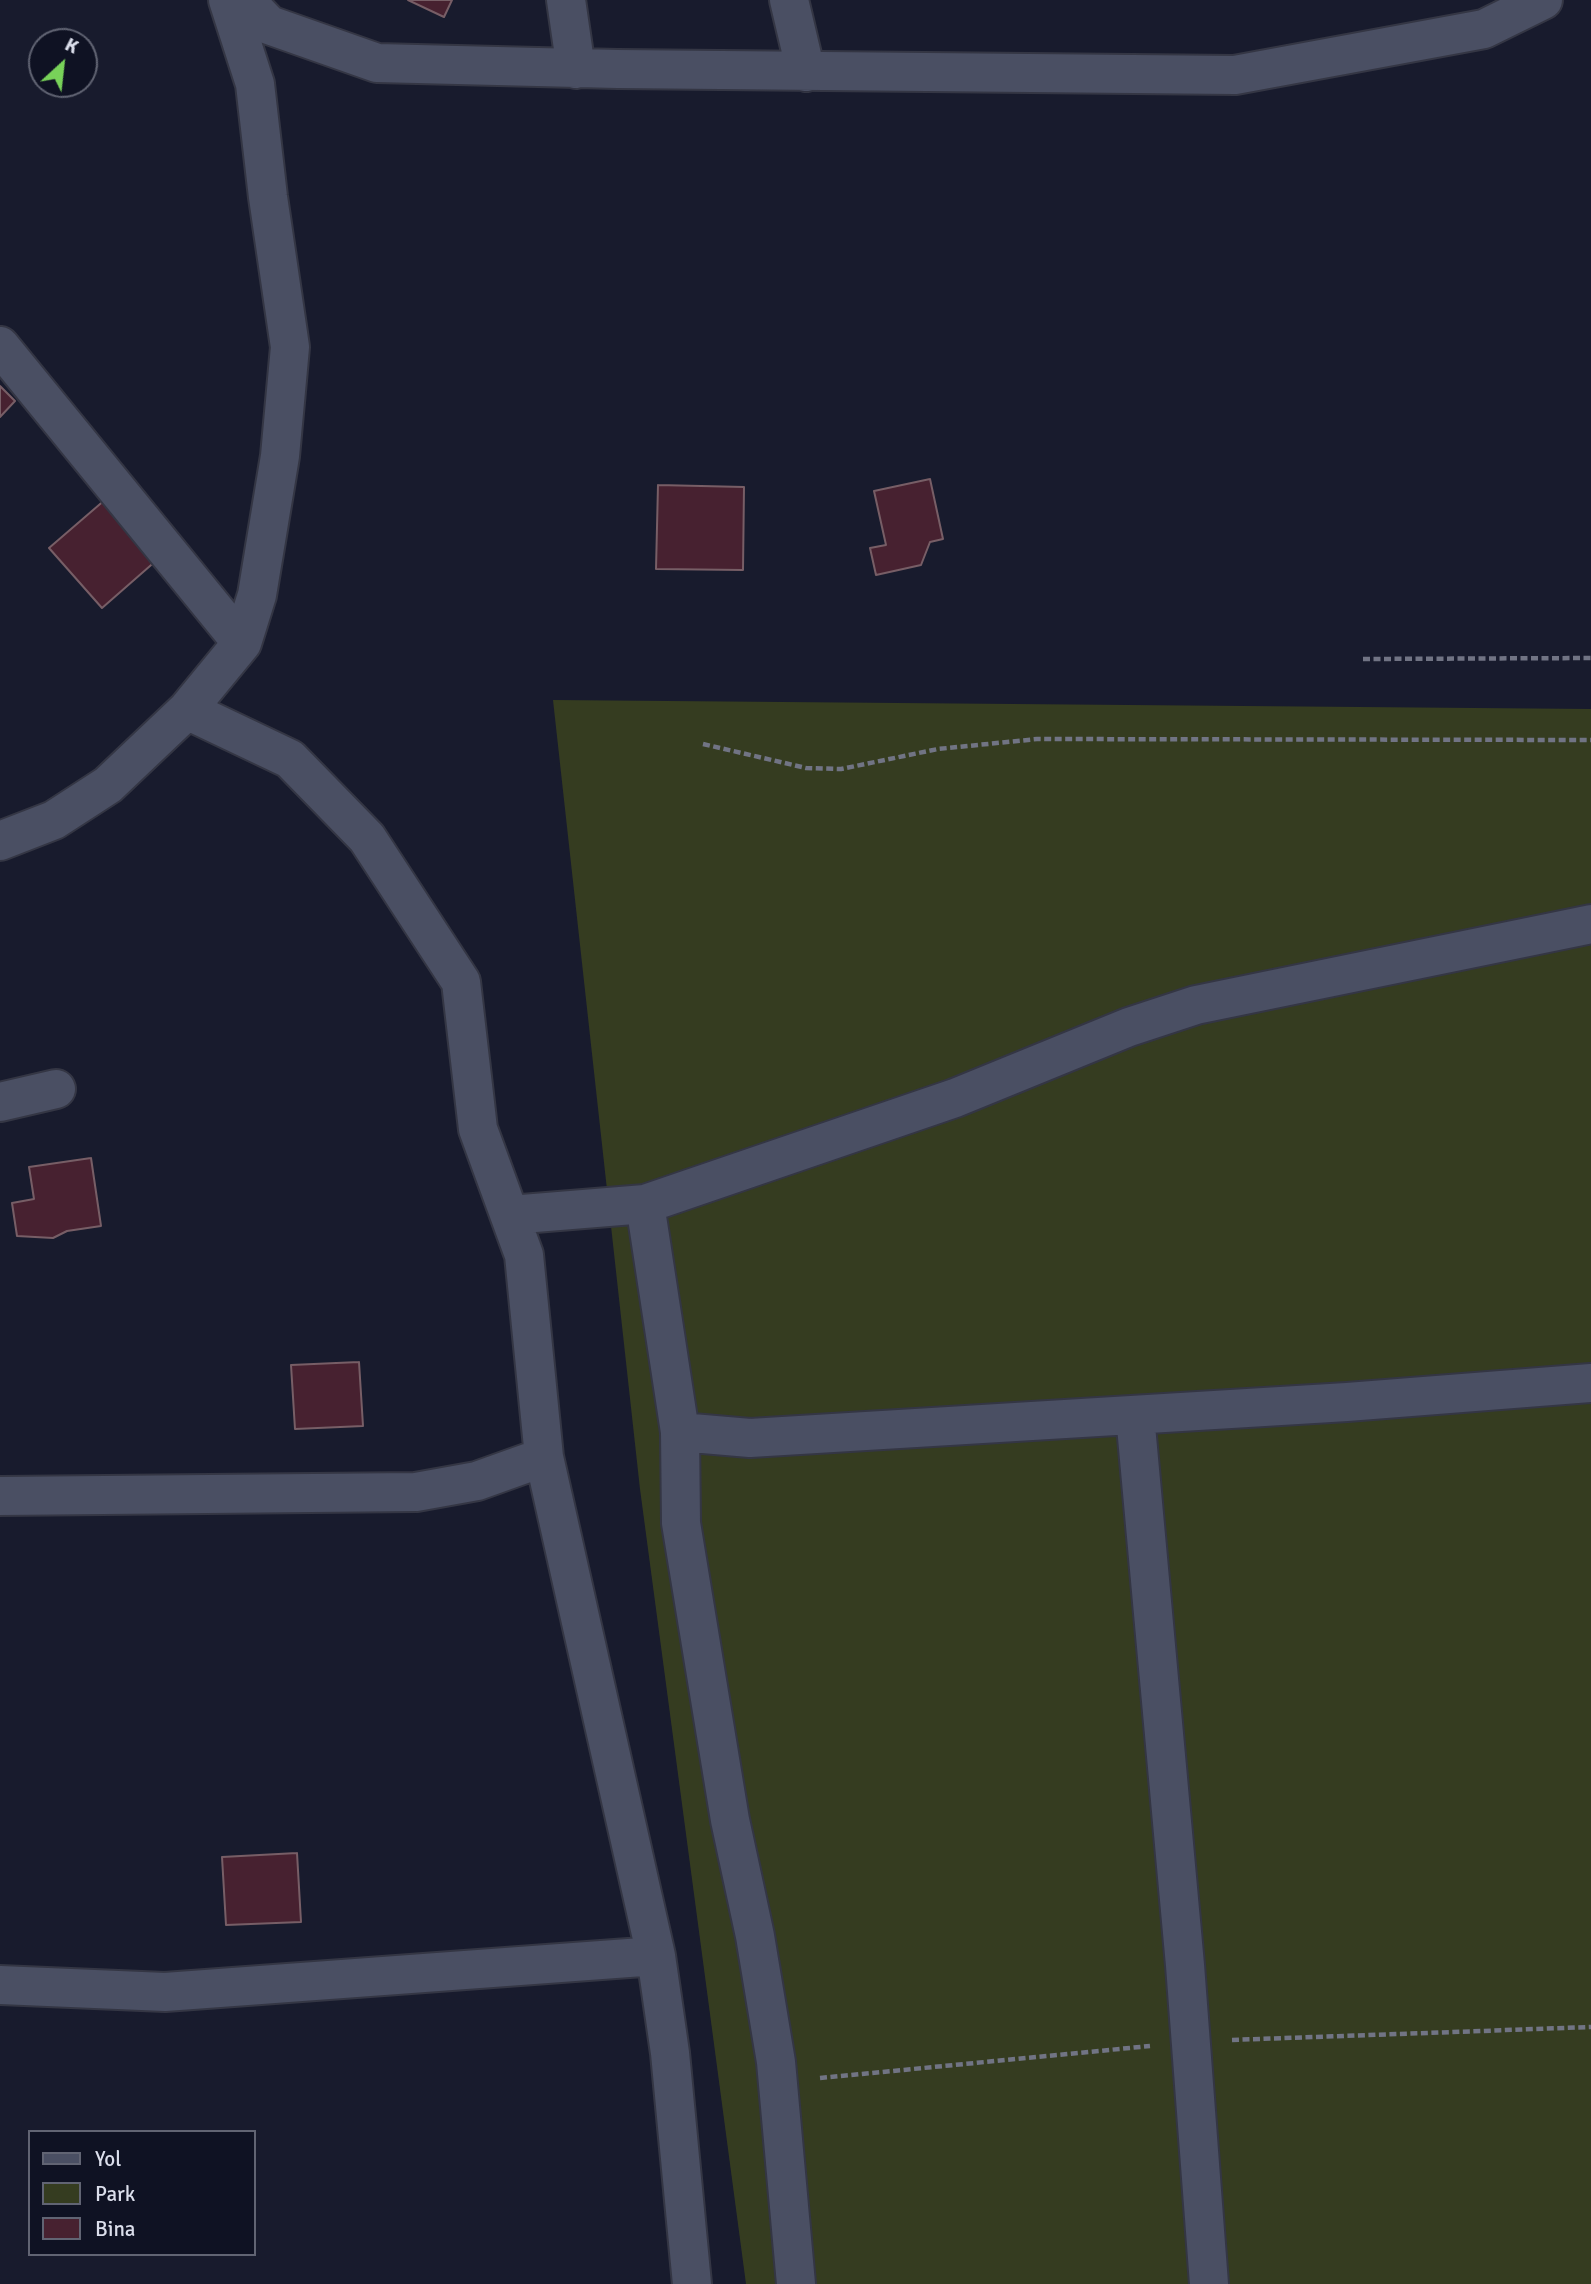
<!DOCTYPE html>
<style>
body{margin:0}
#map{position:relative;width:1591px;height:2284px;overflow:hidden;background:#181b2d;font-family:Signika,sans-serif}
canvas{display:block}
.legend{position:absolute;left:28px;top:2130px;width:228px;height:126px;box-sizing:border-box;background:#0f1223;border:2px solid #616473;margin:0;padding:9px 12px;list-style:none;font-size:21px;color:#dbdeeb}
.legend li{display:flex;align-items:center;gap:14px;height:35px}
.legend b{width:35px;border:2px solid #616473}
.north{position:absolute;left:28px;top:28px;width:70px;height:70px;box-sizing:border-box;background:#0f1223;border:2px solid #616473;border-radius:50%;rotate:27deg;font-size:19px;font-weight:700;line-height:28px;text-align:center;color:#dbdeeb}
.north::after{content:'';display:block;margin:auto;width:24px;height:32px;background:#78d259;clip-path:polygon(50% 0,100% 100%,50% 72%,0 100%)}
</style>
<div id="map">
<canvas width="1591" height="2284"></canvas>
<ul class="legend">
<li><b style="height:9px;background:#4a4f63"></b>Yol</li>
<li><b style="height:19px;background:#353c20"></b>Park</li>
<li><b style="height:19px;background:#472130"></b>Bina</li>
</ul>
<div class="north">K</div>
</div>
<script>
const context = document.querySelector('canvas').getContext('2d');
context.lineJoin = 'round';
function fill(path, color) { context.fillStyle = color; context.fill(path, 'evenodd'); }
const toPath = rows => new Path2D(rows.map(r => 'M' + r).join(''));
function stroke(path, color, width, dash) { context.strokeStyle = color; context.lineWidth = width; context.lineCap = dash ? 'butt' : 'round'; context.setLineDash(dash || []); context.stroke(path); }
fill(toPath([
 [553,700,1591,709,1591,2284,746,2284,640,1489]
]), '#353c20');
const building = toPath([
 [408,0,452,0,444,17,408,0],
 [0,386,15,401,0,417,0,386],
 [930,479,943,539,930,542,921,565,876,575,870,548,886,545,874,491,930,479],
 [658,485,744,487,743,570,656,569,658,485],
 [114,492,166,552,102,608,49,548,114,492],
 [91,1158,101,1226,67,1231,53,1238,17,1236,12,1203,34,1199,29,1167,91,1158],
 [359,1362,363,1426,295,1429,291,1365,359,1362],
 [297,1853,301,1922,226,1925,222,1857,297,1853]
]);
fill(building, '#472130');
stroke(building, '#775e66', 2);
const minor = toPath([
 [245,0,269,25,377,63,618,69,1235,75,1484,29,1543,0],
 [566,0,576,69],
 [789,0,806,72],
 [0,346,242,643],
 [0,841,54,820,108,785,187,710,242,643,257,595,280,456,290,347,268,197,255,84,228,0],
 [0,1102,56,1089],
 [645,1204,680,1432,681,1523,730,1820,755,1936,776,2062,796,2284],
 [510,1215,645,1204,955,1098,1129,1027,1196,1005,1591,924],
 [1135,1415,1185,1965,1209,2284],
 [680,1432,750,1438,1347,1402,1591,1383],
 [544,1457,656,1956,670,2053,692,2284],
 [0,1496,416,1492,477,1481,544,1457,524,1255,478,1129,461,982,367,838,290,759,187,710],
 [0,1985,165,1992,656,1956]
]);
stroke(minor, '#343644', 42);
stroke(toPath([
 [1363,659,1591,658],
 [703,744,806,768,841,769,938,749,1037,739,1591,740],
 [1232,2040,1591,2027],
 [820,2078,1150,2046]
]), '#717484', 4.5, [7, 3.5]);
stroke(minor, '#4a4f63', 38);
</script>
